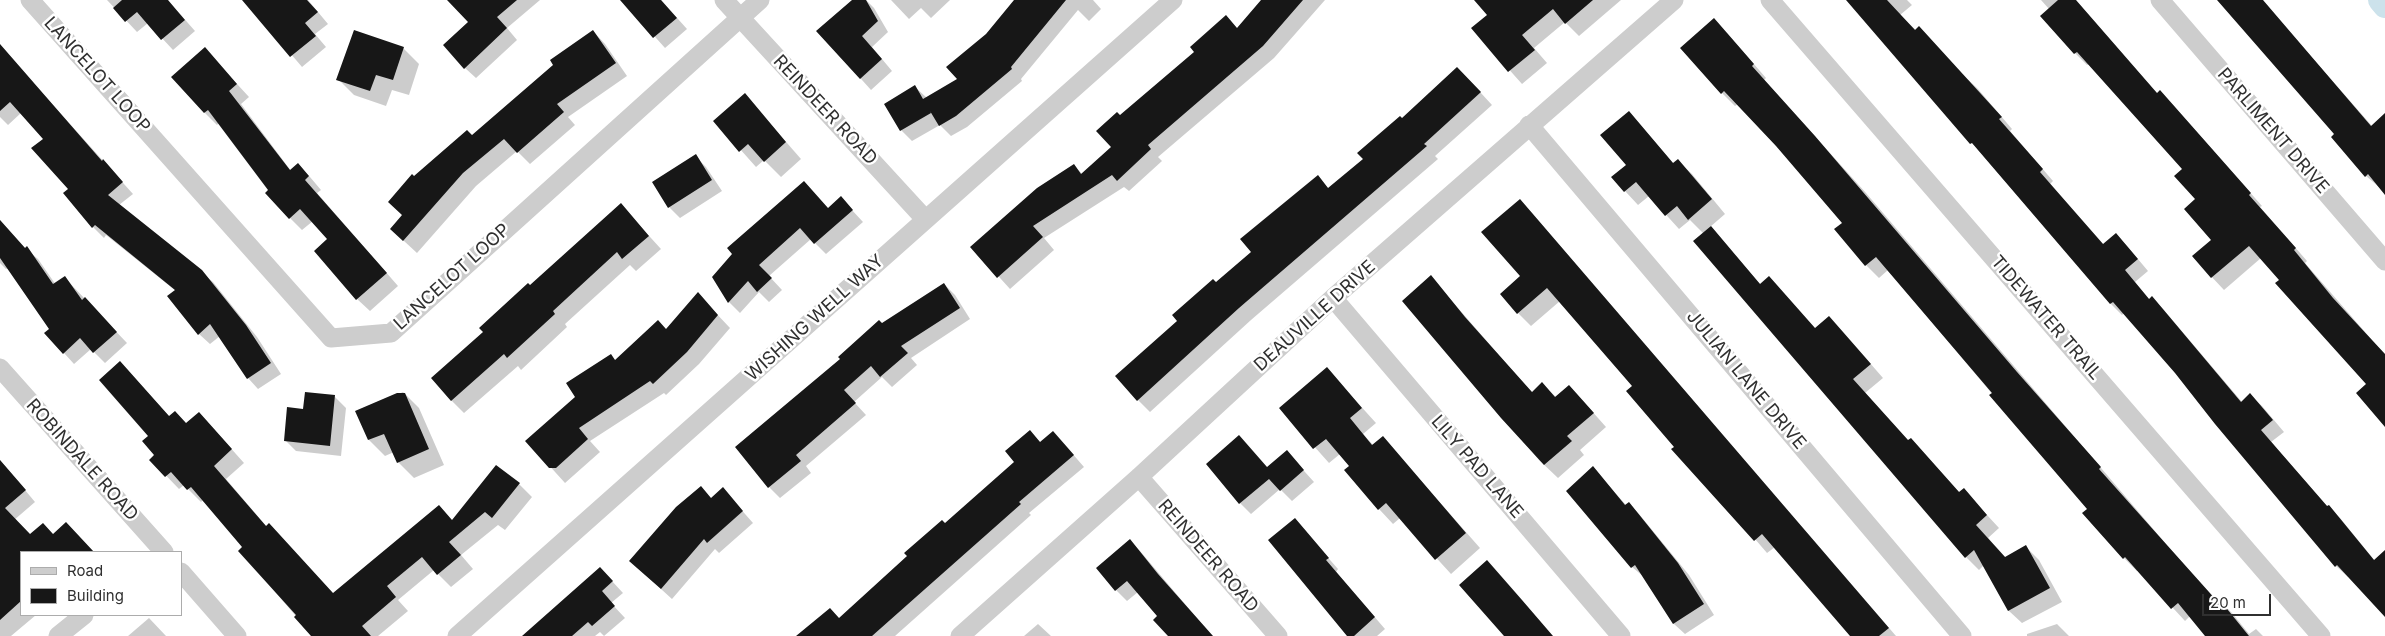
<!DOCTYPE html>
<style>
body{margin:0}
#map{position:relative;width:2385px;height:636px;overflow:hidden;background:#fff;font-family:Inter,sans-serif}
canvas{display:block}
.legend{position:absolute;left:20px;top:551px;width:162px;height:65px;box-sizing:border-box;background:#fff;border:1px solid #acacac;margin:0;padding:6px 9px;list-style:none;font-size:15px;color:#303030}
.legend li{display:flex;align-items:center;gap:10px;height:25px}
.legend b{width:25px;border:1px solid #acacac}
.scale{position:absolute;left:2202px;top:594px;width:69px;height:22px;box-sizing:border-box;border:2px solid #303030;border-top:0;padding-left:6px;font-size:15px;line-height:18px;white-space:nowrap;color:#303030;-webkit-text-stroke:4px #fff;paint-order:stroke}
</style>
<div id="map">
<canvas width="2385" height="636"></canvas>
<ul class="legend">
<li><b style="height:6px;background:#cdcdcd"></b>Road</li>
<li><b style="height:14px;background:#171717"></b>Building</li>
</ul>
<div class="scale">20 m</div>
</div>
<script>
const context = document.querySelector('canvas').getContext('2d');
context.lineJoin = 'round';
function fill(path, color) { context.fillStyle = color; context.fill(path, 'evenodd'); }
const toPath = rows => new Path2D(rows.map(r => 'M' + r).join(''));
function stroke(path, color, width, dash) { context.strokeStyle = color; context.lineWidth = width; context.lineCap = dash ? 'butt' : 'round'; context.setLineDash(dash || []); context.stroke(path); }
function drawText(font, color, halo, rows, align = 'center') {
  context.font = font + ' Inter,sans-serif'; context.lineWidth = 5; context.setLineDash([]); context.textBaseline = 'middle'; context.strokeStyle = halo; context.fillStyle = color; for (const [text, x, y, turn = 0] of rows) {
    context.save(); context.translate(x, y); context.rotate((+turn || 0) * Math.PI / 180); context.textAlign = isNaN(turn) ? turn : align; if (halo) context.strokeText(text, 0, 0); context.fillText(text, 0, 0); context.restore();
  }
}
fill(toPath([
 [107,0,146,0,180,14,195,31,173,50,148,23,137,32],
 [245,0,308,0,328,24,315,34,326,47,302,67],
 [469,0,540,0,507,28,517,40,476,78,465,68,470,23],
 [622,0,661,0,687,29,665,48],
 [860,0,866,0,874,8,888,32,872,47,892,71,871,90,818,31],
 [891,0,950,0,931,18,921,8,909,19],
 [1016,0,1093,0,1101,9,1089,21,1078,10,1021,79,1022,81,967,127,951,136,940,125,912,141,901,130,915,87,927,98,959,80,986,35],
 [1263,0,1325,0,1274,58,1158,157,1162,161,1129,191,1124,187,1044,238,1054,250,1010,289,972,247,1074,165,1082,174,1113,147,1120,116,1237,29],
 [1479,0,1621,0,1579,36,1565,22,1534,48,1547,63,1522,84,1472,28,1488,15],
 [1849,0,1907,0,1912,5,1900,15,1978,89,2012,129,2010,131,2053,181,2050,184,2104,245,2116,235,2127,246,2148,271,2135,282,2150,300,2152,298,2163,309,2242,402,2250,395,2262,406,2284,432,2271,442,2328,507,2340,518,2375,561,2385,566,2385,615,2349,576,2348,577,2336,566,2216,423,2176,372,2124,313,2122,315,2111,304],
 [2041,0,2075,0,2157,94,2172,104,2262,206,2260,207,2307,261,2305,263,2385,355,2385,424,2368,384,2261,258,2224,290,2193,257,2212,240,2184,169,2089,64,2087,65,2075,53,2042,16,2049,9],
 [2220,0,2256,0,2271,11,2372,126,2385,126,2385,192,2366,176,2336,134],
 [593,31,605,44,627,76,568,117,575,125,530,164,517,151,476,186,417,253,391,229,403,215,414,178,472,136],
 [1727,33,1766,78,1764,80,1866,193,2166,544,2218,602,2219,600,2232,613,2249,634,2256,629,2263,636,2206,636,2190,616,2185,621,2138,570,2137,571,2124,558,2089,509,1888,270,1879,278,1866,265,1836,229,1843,223,1777,145,1738,104,1735,106,1722,93],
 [403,48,419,64,409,95,392,90,386,106,354,95,338,79],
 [205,49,249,97,241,104,291,171,298,165,310,177,321,190,317,193,398,286,370,311,357,299,329,240,313,221,302,230,290,218,219,123,217,125,205,113],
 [7,54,133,194,119,205,213,282,257,337,281,374,258,389,248,378,220,336,210,344,199,334,176,291,106,235,104,238,93,227,70,190,45,139,21,113,8,125,0,117,0,55],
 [1469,80,1492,105,1435,156,1438,159,1251,320,1150,412,1138,400,1179,321,1216,284,1253,252,1318,177,1329,189,1365,159,1402,119],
 [745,95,801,159,781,177,764,160,756,167,715,121],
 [1629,112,1674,164,1678,161,1692,174,1725,214,1710,227,1761,285,1815,329,1829,318,1842,331,1883,378,1865,393,1908,441,1911,439,1960,493,1964,490,1999,528,1988,538,2006,558,2026,547,2039,560,2062,602,2022,623,2009,611,1984,565,1979,570,1966,557,1704,234,1690,220,1679,229,1649,196,1638,205,1625,191,1613,177,1627,165],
 [695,156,706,167,722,191,680,218,669,207],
 [1519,200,1532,213,1896,636,1852,636,1775,547,1767,553,1676,447,1634,386,1560,301,1531,326,1518,313,1522,276],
 [621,205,661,249,636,271,630,265,565,324,567,327,521,370,518,366,464,413,451,400,485,332,530,287],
 [828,209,851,209,863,222,826,254,811,239,769,276,782,290,769,302,759,292,740,313,729,302,713,277],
 [0,220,26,249,38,259,56,285,65,278,127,343,105,363,91,349,74,364,64,353,51,329,8,268,6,269,0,263],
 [1431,277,1532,393,1542,384,1556,397,1582,400,1606,427,1580,450,1584,455,1558,478,1539,460,1403,301],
 [944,284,955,295,970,319,911,358,917,365,892,387,882,377,854,402,866,415,806,466,811,473,780,498,769,487,882,325],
 [698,294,730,328,699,364,666,395,664,393,590,441,600,452,565,483,527,441,577,397,610,355,616,361,666,330],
 [120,363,170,417,187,424,211,426,244,463,226,479,267,527,334,595,453,521,519,484,532,497,505,530,498,525,461,555,473,569,451,587,434,570,398,600,408,611,378,636,313,636,240,551,244,547,203,500,201,502,184,485,179,489,151,460,156,455],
 [1327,369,1376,423,1363,434,1374,446,1383,438,1480,548,1451,574,1400,518,1393,524,1379,509,1351,466,1340,454,1329,463,1280,408],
 [403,392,419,408,444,465,414,478,398,462,394,452,385,456,369,440,357,412],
 [335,397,346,408,341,456,296,451,285,440,304,410],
 [1030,432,1041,443,1064,444,1084,467,1029,513,1031,515,895,636,798,636,839,619,1016,462],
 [1287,452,1314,482,1292,501,1280,489,1251,514,1240,503,1268,468],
 [0,460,35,502,6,527,0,521],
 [1593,468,1626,505,1629,504,1639,514,1689,575,1714,615,1685,634,1674,624,1644,577,1632,567,1567,491],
 [723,489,753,523,719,553,715,549,672,599,630,561],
 [1295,520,1338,569,1336,572,1385,629,1377,636,1349,636],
 [30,536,80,538,93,552,21,552,21,615,36,615,11,636,0,636,0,541],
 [1129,540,1140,551,1212,636,1170,636,1159,616,1138,592,1127,601,1116,590,1097,568],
 [611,580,623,593,611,603,625,618,604,636,600,632,595,636,524,636],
 [149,618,166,636,128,636],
 [1038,624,1051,636,1024,636],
 [2057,624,2069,636,2027,636,2027,634]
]), '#0003');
stroke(toPath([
 [2380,0,2385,6]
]), '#cce2eb', 24);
fill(toPath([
 [122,0,168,0,185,20,161,40,137,12,125,22,113,8],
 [242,0,307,0,318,12,305,23,316,36,290,57],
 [447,0,517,0,497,17,507,28,464,69,443,45,468,22],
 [620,0,661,0,677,18,653,38],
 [852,0,866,0,878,21,862,36,882,59,860,79,816,31],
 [1014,0,1066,0,1011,67,1012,69,956,116,939,126,930,111,931,113,900,131,884,104,915,85,923,99,957,79,946,67,986,34],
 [1261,0,1303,0,1263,46,1148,145,1151,149,1117,181,1112,175,1033,226,1043,237,997,278,970,247,1037,188,1074,164,1081,174,1111,147,1096,131,1117,112,1120,115,1194,52,1190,47,1226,15,1237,28],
 [1474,0,1593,0,1565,24,1553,9,1522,35,1535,50,1508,72,1471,28,1487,15],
 [1846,0,1887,0,1915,30,1919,26,2002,117,1999,119,2043,169,2040,172,2103,244,2116,233,2138,259,2125,270,2149,299,2152,296,2241,402,2250,393,2273,420,2261,430,2327,506,2329,505,2374,560,2385,550,2385,617,2337,565,2335,567,2215,424,2175,373,2113,302,2110,304,1972,143,1970,144],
 [2058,0,2076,0,2157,93,2160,90,2251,193,2249,195,2296,248,2294,250,2333,298,2385,354,2385,427,2356,393,2366,384,2275,283,2279,280,2249,246,2211,278,2192,256,2211,240,2184,209,2195,199,2174,176,2182,169,2077,52,2074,54,2040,16],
 [2217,0,2263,0,2371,126,2385,113,2385,195,2368,174,2365,177,2331,137,2334,134],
 [1714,18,1754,64,1752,66,1815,136,2017,372,2101,467,2099,469,2217,601,2219,599,2249,636,2205,636,2178,603,2171,609,2125,557,2123,559,2082,513,2087,509,1989,395,1992,393,1876,257,1865,266,1834,229,1842,223,1776,146,1724,91,1721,94,1680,48],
 [354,30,404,47,393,80,376,75,370,91,336,80],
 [593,30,616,63,557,104,564,112,517,153,504,139,463,173,403,241,390,229,402,215,388,202,412,174,414,176,467,130,472,135,553,65,550,60],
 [0,44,102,161,103,159,123,182,108,195,202,270,246,325,271,363,247,379,210,324,198,335,167,296,175,290,95,225,92,228,63,193,68,189,31,148,43,139,10,102,0,111],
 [205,47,237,84,229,91,290,170,298,163,309,176,305,180,387,273,356,300,314,251,327,239,300,209,289,219,265,193,268,190,208,110,204,113,171,77],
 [1457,67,1481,92,1424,144,1427,146,1239,308,1137,401,1115,376,1177,321,1172,315,1213,279,1216,282,1251,252,1240,239,1318,175,1328,188,1363,159,1357,153,1400,116,1402,118],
 [745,93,786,142,764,162,748,144,739,152,713,121],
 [1629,111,1673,163,1678,159,1712,199,1688,220,1677,206,1665,216,1636,182,1624,192,1611,177,1626,165,1600,135],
 [696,154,712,180,668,208,652,182],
 [804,181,828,208,841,196,853,210,814,244,800,228,759,265,772,278,757,292,748,281,728,303,712,277,732,254,727,248],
 [1520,199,1889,628,1879,636,1850,636,1762,534,1754,541,1671,449,1674,447,1626,391,1632,386,1547,288,1517,314,1500,294,1520,276,1481,232],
 [621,203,649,236,622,259,617,252,553,311,555,314,507,358,504,354,451,401,431,378,483,332,479,328,528,283,530,285],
 [0,220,25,248,27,246,53,284,65,276,82,300,85,297,117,332,93,353,80,338,63,354,44,333,49,329,0,258],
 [1711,226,1760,284,1769,276,1815,328,1829,316,1871,364,1853,379,1908,440,1911,438,1959,492,1964,488,1987,515,1976,525,2005,557,2026,545,2050,588,2008,611,1974,550,1965,558,1693,241],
 [1431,275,1465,317,1532,392,1542,382,1555,397,1569,385,1594,413,1567,436,1572,441,1544,465,1501,418,1402,301],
 [944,283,960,308,901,346,908,353,880,377,871,366,844,390,856,403,796,455,801,461,768,488,735,447,840,359,838,357,879,320,882,323],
 [698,292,718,315,687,352,653,384,650,381,579,428,588,439,556,468,549,468,525,441,575,397,566,383,611,354,615,360,658,320,666,329],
 [120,361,169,416,175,411,186,423,199,412,232,449,214,466,266,526,269,523,333,593,439,505,452,520,496,465,520,483,492,518,485,512,449,542,461,555,437,575,422,557,387,586,396,597,362,626,371,636,311,636,294,617,296,615,238,551,242,547,191,487,187,490,171,472,165,477,149,460,154,455,142,441,148,436,99,380],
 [1327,367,1362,408,1350,418,1372,445,1383,436,1466,533,1435,560,1386,503,1378,510,1344,470,1349,466,1326,439,1313,449,1279,408],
 [305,392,335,395,330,446,284,441,287,407,303,409],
 [397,393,405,393,429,449,397,463,384,434,368,440,355,411],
 [1030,430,1040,442,1053,431,1074,455,1019,502,1021,504,872,636,796,636,830,608,839,618,907,556,904,553,942,520,945,523,1014,462,1005,451],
 [1239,435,1267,467,1287,450,1304,470,1280,491,1269,479,1239,504,1206,464],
 [0,460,26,490,5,508,30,534,43,523,53,534,66,522,94,552,21,552,21,601,0,620],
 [1593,466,1625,505,1629,502,1678,563,1704,604,1673,624,1635,565,1631,568,1566,491],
 [701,486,711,498,723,487,743,511,707,543,704,539,661,589,629,561,676,507],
 [1295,518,1329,558,1326,560,1375,617,1354,636,1347,636,1268,540],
 [1130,539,1158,574,1213,636,1168,636,1153,620,1157,616,1127,581,1115,591,1096,568],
 [1487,560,1522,600,1553,636,1504,636,1459,585],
 [600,567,613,581,602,591,615,606,592,626,588,622,572,636,522,636]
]), '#171717');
stroke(toPath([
 [30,0,331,338,391,333,760,0],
 [724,0,925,219],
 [1770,0,2321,636],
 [2160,0,2385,261],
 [1529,125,1962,636],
 [1333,298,1621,636],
 [0,368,164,552],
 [1139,477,1278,636],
 [181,572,237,636],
 [58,636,84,615],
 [457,636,1173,0],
 [960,636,1139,477,1333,298,1674,0]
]), '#cdcdcd', 19);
drawText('18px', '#303030', '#fff', [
 ["LANCELOT LOOP",97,75,48],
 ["REINDEER ROAD",825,110,47],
 ["PARLIMENT DRIVE",2273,131,49],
 ["LANCELOT LOOP",452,277,-42],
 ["DEAUVILLE DRIVE",1315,316,-42],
 ["WISHING WELL WAY",815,318,-42],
 ["TIDEWATER TRAIL",2046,318,49],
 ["JULIAN LANE DRIVE",1746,380,50],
 ["ROBINDALE ROAD",82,460,48],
 ["LILY PAD LANE",1477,467,49],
 ["REINDEER ROAD",1208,556,49]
]);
</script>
